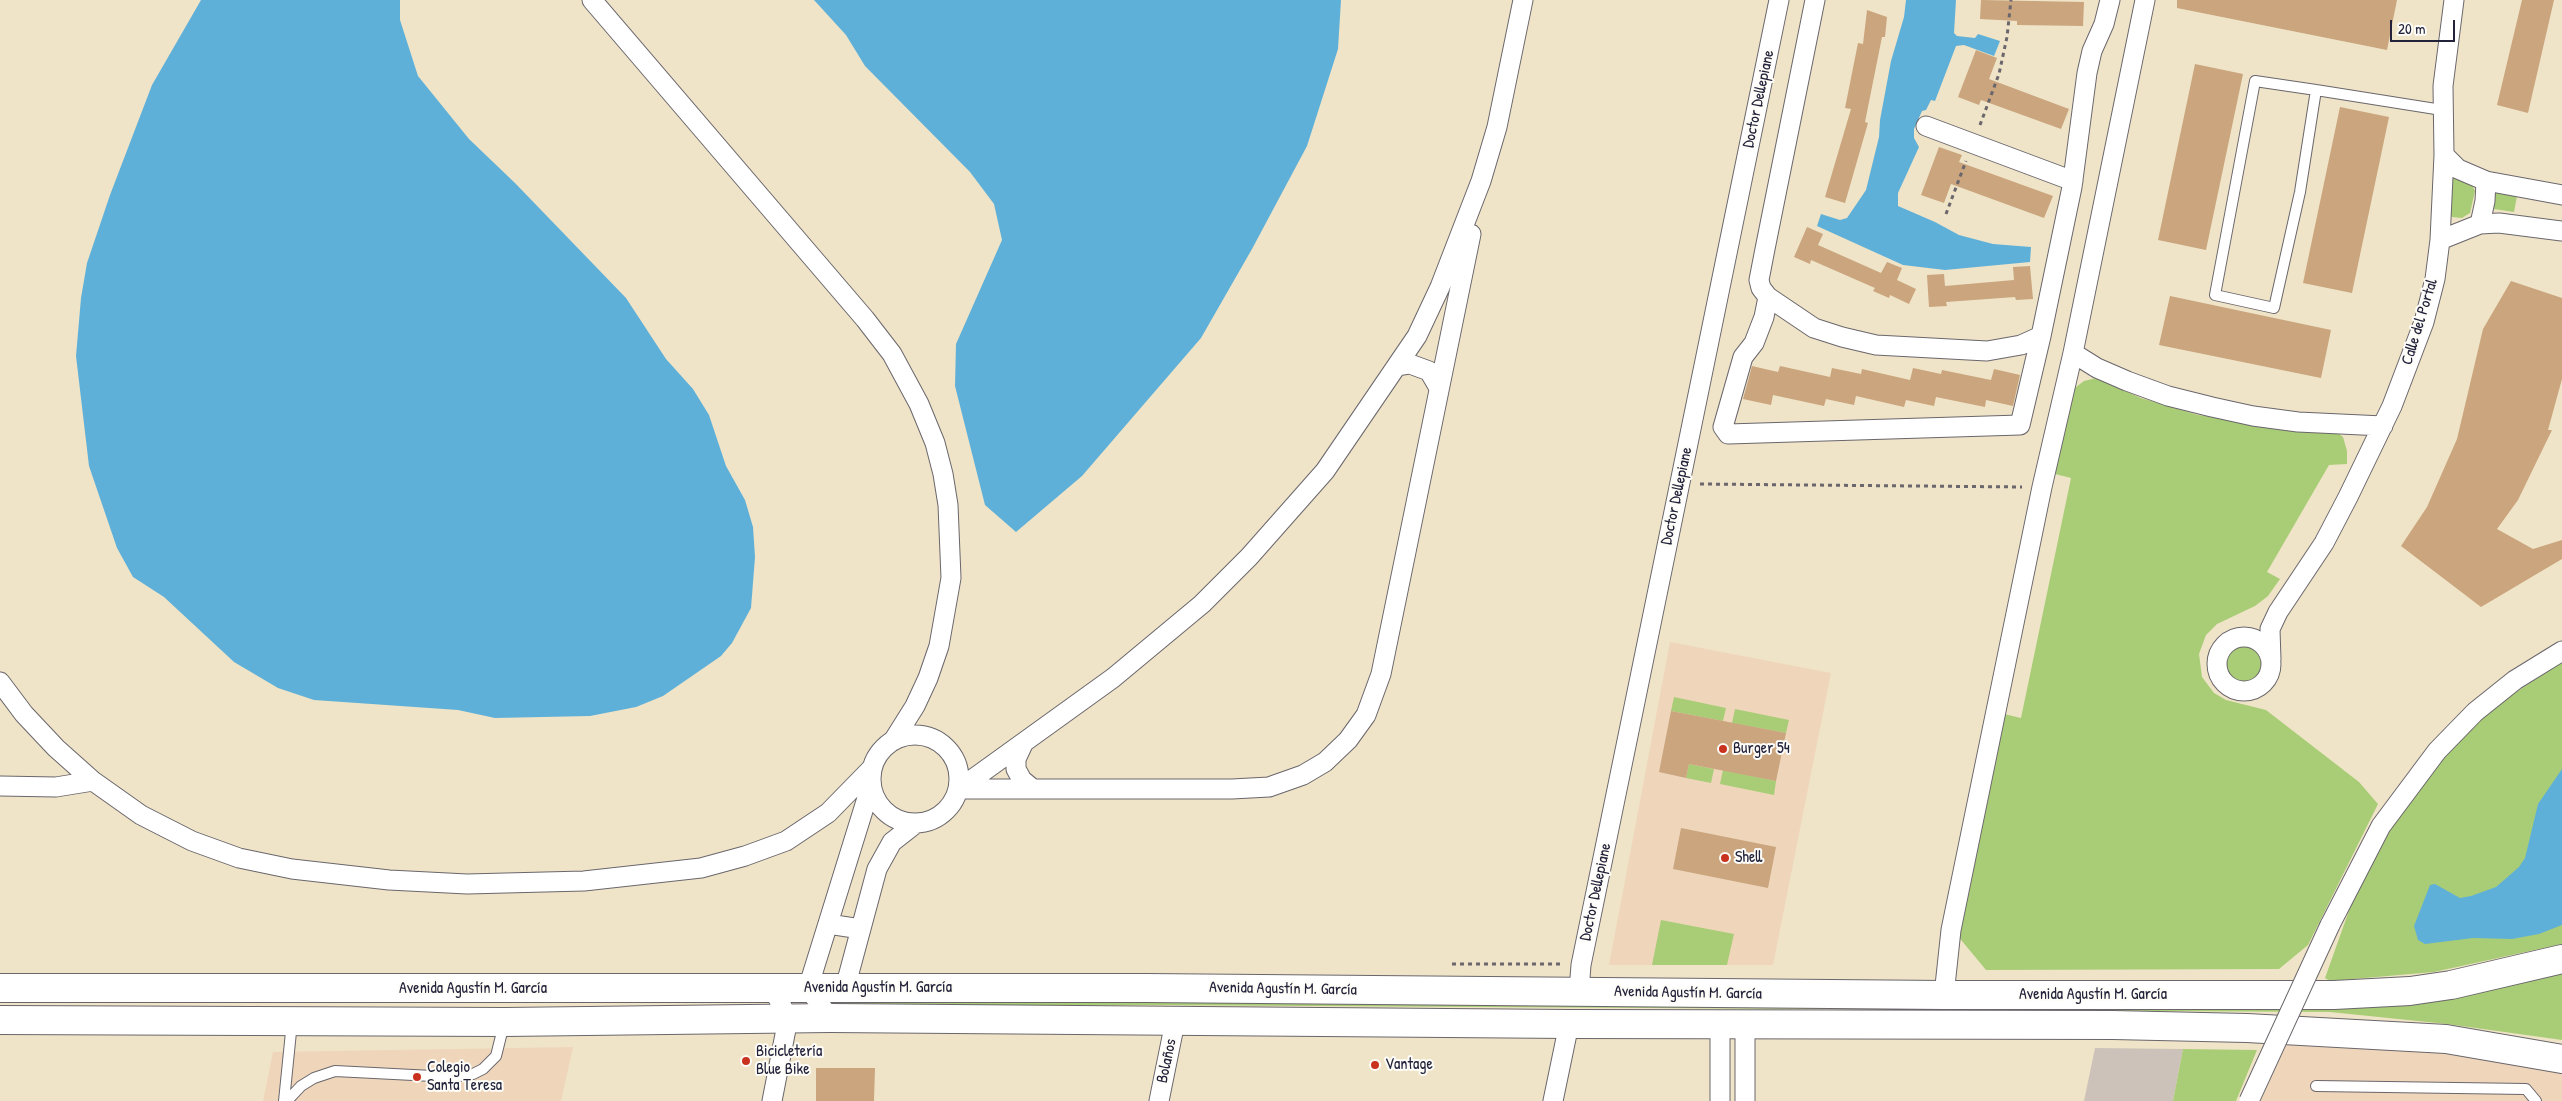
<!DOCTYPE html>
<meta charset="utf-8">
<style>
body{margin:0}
#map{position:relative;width:2562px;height:1101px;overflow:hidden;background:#efe4c7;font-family:"Patrick Hand",sans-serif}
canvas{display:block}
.scale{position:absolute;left:2390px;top:20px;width:65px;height:22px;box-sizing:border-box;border:2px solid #22223b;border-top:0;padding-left:6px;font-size:15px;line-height:18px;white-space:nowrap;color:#22223b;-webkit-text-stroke:4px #fdfcf7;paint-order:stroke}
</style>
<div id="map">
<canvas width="2562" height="1101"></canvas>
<div class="scale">20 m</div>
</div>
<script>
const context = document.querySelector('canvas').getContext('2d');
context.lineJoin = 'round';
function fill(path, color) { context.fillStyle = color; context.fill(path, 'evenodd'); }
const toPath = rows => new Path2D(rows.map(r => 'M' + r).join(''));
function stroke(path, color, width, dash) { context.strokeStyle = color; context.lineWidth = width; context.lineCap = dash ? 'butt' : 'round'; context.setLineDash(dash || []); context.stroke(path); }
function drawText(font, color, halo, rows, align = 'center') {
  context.font = font + ' "Patrick Hand",sans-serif'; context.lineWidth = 4; context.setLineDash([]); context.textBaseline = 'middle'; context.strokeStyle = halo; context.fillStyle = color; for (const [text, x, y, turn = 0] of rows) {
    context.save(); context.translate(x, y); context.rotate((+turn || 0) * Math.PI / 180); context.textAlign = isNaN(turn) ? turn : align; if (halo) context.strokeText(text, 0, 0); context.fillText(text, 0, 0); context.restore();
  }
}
fill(toPath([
 [1670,642,1831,673,1773,965,1609,965],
 [2291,1034,2357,1038,2562,1072,2562,1101,2261,1101],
 [573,1047,561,1101,263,1101,273,1052]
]), '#efd6bb');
fill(toPath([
 [2095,1048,2183,1049,2173,1101,2084,1101]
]), '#cdc2b9');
fill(toPath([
 [2457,177,2471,183,2475,191,2470,213,2462,218,2452,217,2447,210,2452,179],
 [2495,186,2562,198,2562,205,2517,196,2514,212,2494,209,2492,206],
 [2096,378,2141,398,2198,415,2313,430,2334,430,2343,437,2347,451,2347,464,2329,465,2267,572,2280,579,2268,596,2255,606,2217,624,2206,635,2199,654,2202,677,2214,693,2226,700,2266,710,2359,782,2378,804,2308,945,2279,969,1986,970,1957,935,2004,714,2021,718,2071,478,2055,474,2069,401,2072,390,2084,381],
 '2224 664a20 20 0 1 1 40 0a20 20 0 1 1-40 0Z',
 [2562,661,2562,944,2434,972,2330,981,2325,978,2351,905,2386,837,2416,790,2450,750,2487,712],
 [1674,697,1726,708,1723,721,1671,711],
 [1735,709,1789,720,1786,733,1732,723],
 [1689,764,1714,769,1711,783,1686,778],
 [1723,770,1776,781,1774,795,1720,784],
 [1661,920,1734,934,1727,965,1652,965],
 [2562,970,2562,1040,2447,1024,2330,1012,1142,1005,833,1006,826,996,2331,1003],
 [2183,1049,2257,1050,2236,1101,2173,1101]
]), '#a9cd76');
fill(toPath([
 [201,0,400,0,400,20,418,76,469,139,515,183,626,298,666,359,693,389,709,415,726,466,745,500,753,527,755,557,751,608,732,643,721,656,663,696,636,707,590,716,495,718,458,710,314,700,278,688,234,662,164,597,133,577,117,548,89,466,76,356,81,298,87,263,110,195,152,85],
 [814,0,1341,0,1338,49,1307,146,1252,249,1201,338,1082,476,1016,532,985,505,955,386,956,344,1002,240,994,204,970,172,865,66,846,35],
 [1906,0,1956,0,1954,33,1957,36,1975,38,1978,34,2000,41,1994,56,1964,45,1956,46,1935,101,1931,100,1926,110,1922,111,1914,129,1914,138,1919,147,1898,193,1898,206,1935,222,1959,235,1993,244,2031,247,2030,262,1945,270,1903,265,1817,226,1821,214,1840,220,1847,218,1866,190,1879,137,1880,120,1891,61,1904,17],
 [2562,769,2562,925,2539,934,2512,939,2473,938,2425,944,2418,940,2414,926,2430,885,2435,884,2460,898,2471,896,2496,887,2519,867,2525,858,2538,804]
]), '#5fb0d9');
fill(toPath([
 [1981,0,2084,2,2083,26,2017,25,2017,21,1980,19],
 [2177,0,2397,0,2387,50,2177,8],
 [2522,0,2554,0,2528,113,2497,105],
 [1867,10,1887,17,1885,37,1882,37,1865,122,1868,123,1845,203,1825,197,1851,109,1845,108,1858,43,1863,44],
 [1976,50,1997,58,1989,79,2069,109,2061,129,1981,100,1979,105,1958,97],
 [2195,64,2243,74,2206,250,2158,240],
 [2340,107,2389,117,2352,293,2303,283],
 [1939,147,1962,155,1959,162,2053,196,2044,218,1951,184,1944,203,1921,195],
 [1807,227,1823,234,1818,245,1881,273,1887,262,1902,268,1897,280,1916,289,1909,304,1890,295,1889,298,1873,291,1875,288,1811,260,1810,264,1794,257],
 [2030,266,2033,299,2016,300,2015,297,1946,302,1947,306,1929,307,1927,275,1944,274,1945,286,2014,280,2013,267],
 [2511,281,2562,298,2562,379,2548,430,2552,430,2518,500,2497,529,2533,549,2562,540,2562,559,2481,607,2401,546,2427,507,2457,439,2483,329],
 [2170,296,2331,330,2321,378,2159,345],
 [1752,366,1778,372,1780,366,1830,377,1832,368,1861,374,1862,369,1910,380,1913,368,1941,374,1942,370,1991,380,1994,369,2020,375,2013,406,1986,400,1985,407,1936,397,1934,406,1906,400,1904,407,1856,396,1854,405,1826,399,1824,406,1773,395,1771,405,1743,399],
 [1671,711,1786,733,1776,781,1689,764,1686,778,1659,772],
 [1681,828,1776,847,1768,888,1673,869],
 [816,1068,875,1068,874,1101,816,1101]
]), '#caa57e');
const lane = toPath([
 [2316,90,2300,192,2274,308,2215,295,2255,81,2316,90,2442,110],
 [2316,1086,2526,1089,2536,1101],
 [284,1101,292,1022],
 [287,1101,301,1086,314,1078,335,1071,452,1077,473,1074,483,1069,496,1056,504,1024]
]);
const street = toPath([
 [592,0,865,319,892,354,919,404,935,443,943,474,948,505,951,578,939,646,928,678,915,706,893,741],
 [1815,0,1765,249,1759,280,1761,288,1768,297,1814,328,1842,337,1876,345,1987,351,2021,345,2041,336,2072,187,2087,73,2092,51,2104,24,2110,0],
 [1926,126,2073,181],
 [2444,155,2458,169,2486,181,2562,195],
 [2480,224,2485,201,2486,181],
 [2440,240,2480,224,2499,223,2562,231],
 [1768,297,1764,317,1754,343,1743,357,1723,427,1728,434,2020,425,2041,336],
 [2073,353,2097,368,2127,381,2168,396,2212,407,2253,416,2298,422,2383,426],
 [1398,366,1410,364,1429,371,1439,388],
 '2217 664a27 27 0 1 1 54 0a27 27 0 1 1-54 0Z',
 [2271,660,2270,629,2278,612,2324,543,2348,497,2392,406,2424,322,2435,279,2440,240,2444,155,2443,86,2454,0],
 [0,682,24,714,56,748,93,781,141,815,192,841,239,858,292,869,389,880,467,884,584,881,701,868,745,856,786,841,828,813,872,768],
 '871 779a44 44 0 1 1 88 0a44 44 0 1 1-88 0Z',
 [1023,744,1016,759,1016,769,1022,780,1033,789],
 [0,786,56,787,93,781],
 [959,789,1113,678,1202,604,1249,557,1325,471,1417,336,1440,287,1481,181,1497,127,1523,0],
 [959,789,1232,789,1269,787,1303,775,1325,762,1348,740,1366,715,1381,674,1471,234],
 [828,924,861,929],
 [2330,925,2381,826,2437,751,2475,712,2515,680,2562,651],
 [845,988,877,869,892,842,915,824],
 [1579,991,1581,965,1779,0],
 [1944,995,1951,930,2042,487,2073,353,2145,0],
 [830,1018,808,988,871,785],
 [1745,1023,1745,1101],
 [772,1101,788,1019,773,988],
 [1159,1101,1175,1022],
 [1553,1101,1569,1024],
 [1720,1101,1720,1023]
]);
const secondary = toPath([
 [0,988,1146,988,1944,995,2334,995,2410,991,2451,985,2562,959],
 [0,1020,505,1022,830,1018,1569,1024,2113,1025,2247,1028,2446,1039,2562,1059]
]);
stroke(lane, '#6a666c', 12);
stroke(street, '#6a666c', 21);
stroke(secondary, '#6a666c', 30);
stroke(toPath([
 [1980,125,1999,74,2007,37,2011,0],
 [1946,214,1966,161],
 [1700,484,2022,487],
 [1452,964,1561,964]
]), '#6a666c', 3, [4, 4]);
stroke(lane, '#fff', 10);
stroke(street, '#fff', 19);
stroke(secondary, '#fff', 28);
const streetBridge = toPath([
 [2249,1101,2330,925]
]);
stroke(streetBridge, '#6a666c', 21, []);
stroke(streetBridge, '#fff', 19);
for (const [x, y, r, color] of [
 [1723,749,5,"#c8321e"],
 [1725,858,5,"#c8321e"],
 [746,1061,5,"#c8321e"],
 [1375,1065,5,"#c8321e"],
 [417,1077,5,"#c8321e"]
]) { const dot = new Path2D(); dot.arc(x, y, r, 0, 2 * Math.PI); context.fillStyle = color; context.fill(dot); stroke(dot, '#fdfcf7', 2); }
drawText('16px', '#22223b', '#fdfcf7', [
 ["Doctor Dellepiane",1759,99,-78],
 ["Calle del Portal",2420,322,-73],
 ["Doctor Dellepiane",1677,496,-78],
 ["Doctor Dellepiane",1596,892,-78],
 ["Avenida Agustín M. García",878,988],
 ["Avenida Agustín M. García",473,989],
 ["Avenida Agustín M. García",1283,989,1],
 ["Avenida Agustín M. García",1688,993,1],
 ["Avenida Agustín M. García",2093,995],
 ["Bolaños",1167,1061,-78]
]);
drawText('16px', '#22223b', '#fdfcf7', [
 ["Burger 54",1733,749],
 ["Shell",1735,858],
 ["Bicicletería",756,1052],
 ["Blue Bike",756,1070],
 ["Vantage",1385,1065],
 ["Colegio",427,1068],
 ["Santa Teresa",427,1086]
], 'left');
</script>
